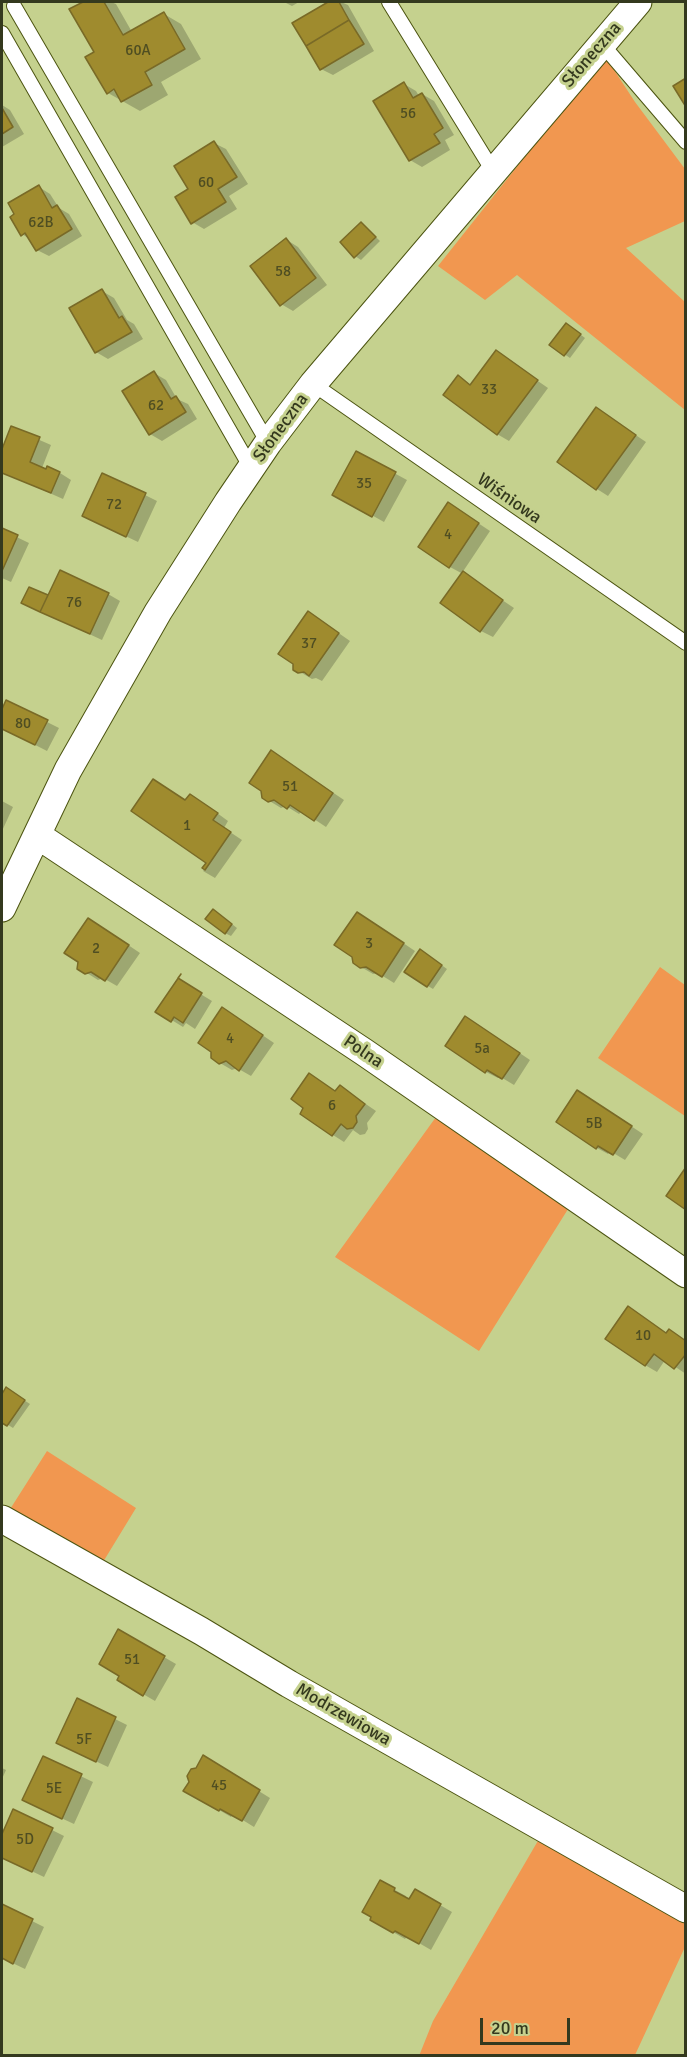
<!DOCTYPE html>
<meta charset="utf-8">
<style>
body{margin:0}
#map{position:relative;width:687px;height:2057px;overflow:hidden;background:#c5d18e;font-family:Signika,sans-serif}
canvas{display:block}
.frame{position:absolute;inset:0;border:3px solid #34391e;pointer-events:none}
.scale{position:absolute;left:480px;top:2018px;width:90px;height:27px;box-sizing:border-box;border:3px solid #34391e;border-top:0;padding-left:8px;font-size:18px;line-height:21px;white-space:nowrap;color:#34391e;-webkit-text-stroke:4px #c5d18e;paint-order:stroke}
</style>
<div id="map">
<canvas width="687" height="2057"></canvas>
<div class="frame"></div>
<div class="scale">20 m</div>
</div>
<script>
const context = document.querySelector('canvas').getContext('2d');
context.lineJoin = 'round';
function fill(path, color) { context.fillStyle = color; context.fill(path, 'evenodd'); }
const toPath = rows => new Path2D(rows.map(r => 'M' + r).join(''));
function stroke(path, color, width, dash) { context.strokeStyle = color; context.lineWidth = width; context.lineCap = dash ? 'butt' : 'round'; context.setLineDash(dash || []); context.stroke(path); }
function drawText(font, color, halo, rows, align = 'center') {
  context.font = font + ' Signika,sans-serif'; context.lineWidth = 6; context.setLineDash([]); context.textBaseline = 'middle'; context.strokeStyle = halo; context.fillStyle = color; for (const [text, x, y, turn = 0] of rows) {
    context.save(); context.translate(x, y); context.rotate((+turn || 0) * Math.PI / 180); context.textAlign = isNaN(turn) ? turn : align; if (halo) context.strokeText(text, 0, 0); context.fillText(text, 0, 0); context.restore();
  }
}
fill(toPath([
 [605,56,635,102,685,169,685,221,626,248,685,302,685,410,517,275,485,300,438,266],
 [660,967,685,985,685,1116,598,1058],
 [449,1099,580,1190,479,1351,335,1257],
 [47,1451,136,1508,103,1562,7,1514],
 [539,1839,685,1922,685,1947,635,2055,419,2056,433,2021]
]), '#f19750');
fill(toPath([
 [86,2,111,2,116,4,132,32,164,14,181,24,201,59,161,82,168,95,140,111,108,93,96,53,71,10],
 [284,2,299,2,292,6],
 [331,2,341,2,348,5,374,51,333,75,321,69,295,23],
 [404,84,416,91,419,96,422,94,434,101,454,135,445,140,450,150,422,167,410,160],
 [2,105,10,110,24,134,2,147],
 [214,143,226,149,248,184,229,196,237,209,204,229,192,222,190,189],
 [39,187,50,194,59,208,69,214,82,236,49,256,37,250,31,240,22,234],
 [362,224,380,241,361,260,355,256],
 [287,240,298,247,327,285,293,311,281,304],
 [102,291,114,298,127,320,134,324,143,339,108,359,96,352],
 [572,328,585,338,570,358,551,345],
 [496,352,548,388,509,441,497,434,458,377,471,385],
 [154,373,166,380,177,399,188,404,197,419,162,441,150,434],
 [597,409,646,442,608,496,597,489],
 [12,428,51,445,42,468,60,473,71,480,63,499,2,472,2,452],
 [357,453,407,480,384,522,334,494],
 [145,495,157,501,138,542,96,522],
 [460,511,490,531,462,573,514,608,493,637,481,631,463,574,450,567],
 [2,530,29,543,11,582,2,578],
 [30,589,49,597,108,594,120,601,102,640,29,606],
 [320,620,350,641,322,681,316,678,312,679,295,669],
 [7,702,59,728,47,751,2,728,2,712],
 [283,759,344,800,326,827,302,811,299,814,286,806,281,808,263,797],
 [2,801,13,807,2,831],
 [186,802,202,802,228,821,224,828,242,840,215,878,203,871,208,863],
 [219,914,237,928,231,936,225,933],
 [369,920,415,951,394,983,378,973,373,974,361,967],
 [100,926,140,953,117,986,103,978,98,980,79,968],
 [426,954,447,969,433,989,428,986],
 [189,987,212,1001,195,1029,186,1023,183,1027,157,1011],
 [234,1016,274,1043,251,1076,237,1068,232,1070,220,1063],
 [478,1025,530,1060,514,1085,499,1076,498,1078,486,1072,447,1045],
 [341,1087,376,1111,367,1123,368,1129,365,1134,360,1135,353,1130,344,1142,333,1135,337,1092],
 [590,1099,643,1134,625,1160,610,1151,608,1154,597,1148],
 [667,1334,686,1341,686,1374,665,1360,657,1372,645,1365],
 [7,1389,30,1404,13,1428,2,1421,2,1397],
 [119,1631,176,1664,155,1701,119,1680,121,1675],
 [77,1700,127,1725,108,1767,70,1749],
 [204,1757,270,1798,254,1827,233,1814,231,1817,185,1790],
 [43,1758,93,1782,74,1824,35,1806],
 [2,1768,6,1770,2,1779],
 [14,1811,64,1836,44,1877,2,1857,2,1837],
 [380,1882,406,1896,405,1899,409,1901,416,1891,452,1912,431,1950,407,1936,405,1939,372,1920],
 [2,1906,44,1927,25,1969,2,1958]
]), '#0003');
const building = toPath([
 [83,2,104,2,123,35,164,12,185,49,145,72,152,85,121,102,114,89,107,94,85,57,94,52,69,9,83,2],
 [328,2,339,2,349,20,306,46,292,23,328,2],
 [349,20,364,44,320,70,306,46,349,20],
 [686,78,686,107,673,86,686,78],
 [404,82,413,98,422,93,443,128,434,134,440,143,409,161,373,101,404,82],
 [2,108,13,127,2,134,2,108],
 [214,141,237,177,218,189,226,202,191,224,175,197,188,189,174,166,214,141],
 [39,185,52,208,57,205,72,229,36,251,25,233,21,236,10,217,14,214,8,203,39,185],
 [361,222,376,237,354,258,340,242,361,222],
 [286,238,316,278,280,306,250,266,286,238],
 [102,289,119,318,122,316,132,332,95,353,69,308,102,289],
 [566,323,581,334,564,356,549,345,566,323],
 [496,350,538,380,497,435,443,395,458,375,470,385,496,350],
 [154,371,171,399,176,396,186,412,149,435,122,391,154,371],
 [596,407,636,435,596,490,557,462,596,407],
 [11,426,40,437,30,462,46,469,47,466,60,472,51,493,2,473,2,449,11,426],
 [356,451,396,472,372,517,332,495,356,451],
 [102,473,146,493,126,537,82,516,102,473],
 [448,502,479,523,449,568,418,547,448,502],
 [2,528,18,535,2,571,2,528],
 [60,570,109,593,90,634,40,612,60,570],
 [463,571,503,600,480,632,440,603,463,571],
 [29,587,48,595,40,612,21,603,29,587],
 [308,611,339,633,309,676,304,672,298,673,293,670,293,664,278,654,308,611],
 [6,700,48,720,35,745,2,729,2,709,6,700],
 [271,750,333,793,314,821,290,805,287,809,274,800,268,802,262,798,261,791,249,783,271,750],
 [153,779,185,800,190,794,218,813,213,820,231,832,205,870,202,868,206,863,131,811,153,779],
 [213,909,232,924,225,934,205,919,213,909],
 [357,912,404,943,382,977,366,967,360,968,353,963,352,957,334,945,357,912],
 [88,918,129,945,105,981,91,972,85,974,77,969,78,962,64,953,88,918],
 [420,949,442,965,427,987,404,972,420,949],
 [181,974,178,978,202,993,183,1023,174,1017,171,1022,155,1012,181,974],
 [222,1007,263,1035,239,1071,226,1061,219,1064,211,1058,211,1052,198,1043,222,1007],
 [465,1016,520,1053,502,1079,487,1070,485,1073,445,1046,465,1016],
 [309,1073,335,1091,340,1085,365,1104,356,1116,357,1122,353,1128,347,1129,341,1124,332,1136,300,1114,303,1108,291,1099,309,1073],
 [577,1090,632,1126,613,1155,598,1146,596,1149,556,1122,577,1090],
 [686,1167,686,1210,666,1196,686,1167],
 [628,1306,666,1333,669,1329,686,1341,686,1354,674,1369,654,1354,645,1366,605,1339,628,1306],
 [6,1387,25,1400,7,1426,2,1423,2,1394,6,1387],
 [118,1629,165,1656,143,1696,117,1680,119,1676,99,1664,118,1629],
 [77,1698,116,1717,96,1762,56,1743,77,1698],
 [203,1755,260,1790,242,1821,220,1809,219,1811,183,1791,189,1782,187,1776,191,1769,196,1768,203,1755],
 [43,1756,82,1774,62,1819,22,1800,43,1756],
 [13,1809,53,1828,32,1872,2,1858,2,1834,13,1809],
 [380,1880,395,1888,394,1891,409,1899,415,1889,441,1904,419,1944,395,1931,393,1933,370,1920,371,1917,362,1912,380,1880],
 [2,1904,33,1919,13,1964,2,1958,2,1904]
]);
fill(building, '#9f8b2e');
stroke(building, '#796a27', 1.5);
const service = toPath([
 [389,2,493,171],
 [14,6,268,443],
 [2,33,251,468],
 [602,44,686,142],
 [313,384,686,643]
]);
const minor = toPath([
 [37,835,364,1052,686,1274],
 [2,908,68,770,158,612,228,502,268,443,313,384,638,2],
 [2,1519,201,1631,289,1684,686,1909]
]);
stroke(service, '#4c5411', 16);
stroke(minor, '#4c5411', 29);
stroke(service, '#fff', 14);
stroke(minor, '#fff', 27);
drawText('15px', '#4f4e22', null, [
 ["60A",138,51],
 ["56",408,114],
 ["60",206,183],
 ["62B",41,223],
 ["58",283,272],
 ["33",489,390],
 ["62",156,406],
 ["35",364,484],
 ["72",114,505],
 ["4",448,535],
 ["76",74,603],
 ["37",309,644],
 ["80",23,724],
 ["51",290,787],
 ["1",187,826],
 ["3",369,944],
 ["2",96,949],
 ["4",230,1039],
 ["5a",482,1049],
 ["6",332,1106],
 ["5B",594,1124],
 ["10",643,1336],
 ["51",132,1660],
 ["5F",84,1740],
 ["45",219,1786],
 ["5E",54,1789],
 ["5D",25,1840]
]);
drawText('18px', '#34391e', '#c5d18e', [
 ["Słoneczna",592,55,-49],
 ["Słoneczna",281,428,-54],
 ["Wiśniowa",509,499,35],
 ["Polna",363,1052,34],
 ["Modrzewiowa",343,1715,30]
]);
</script>
